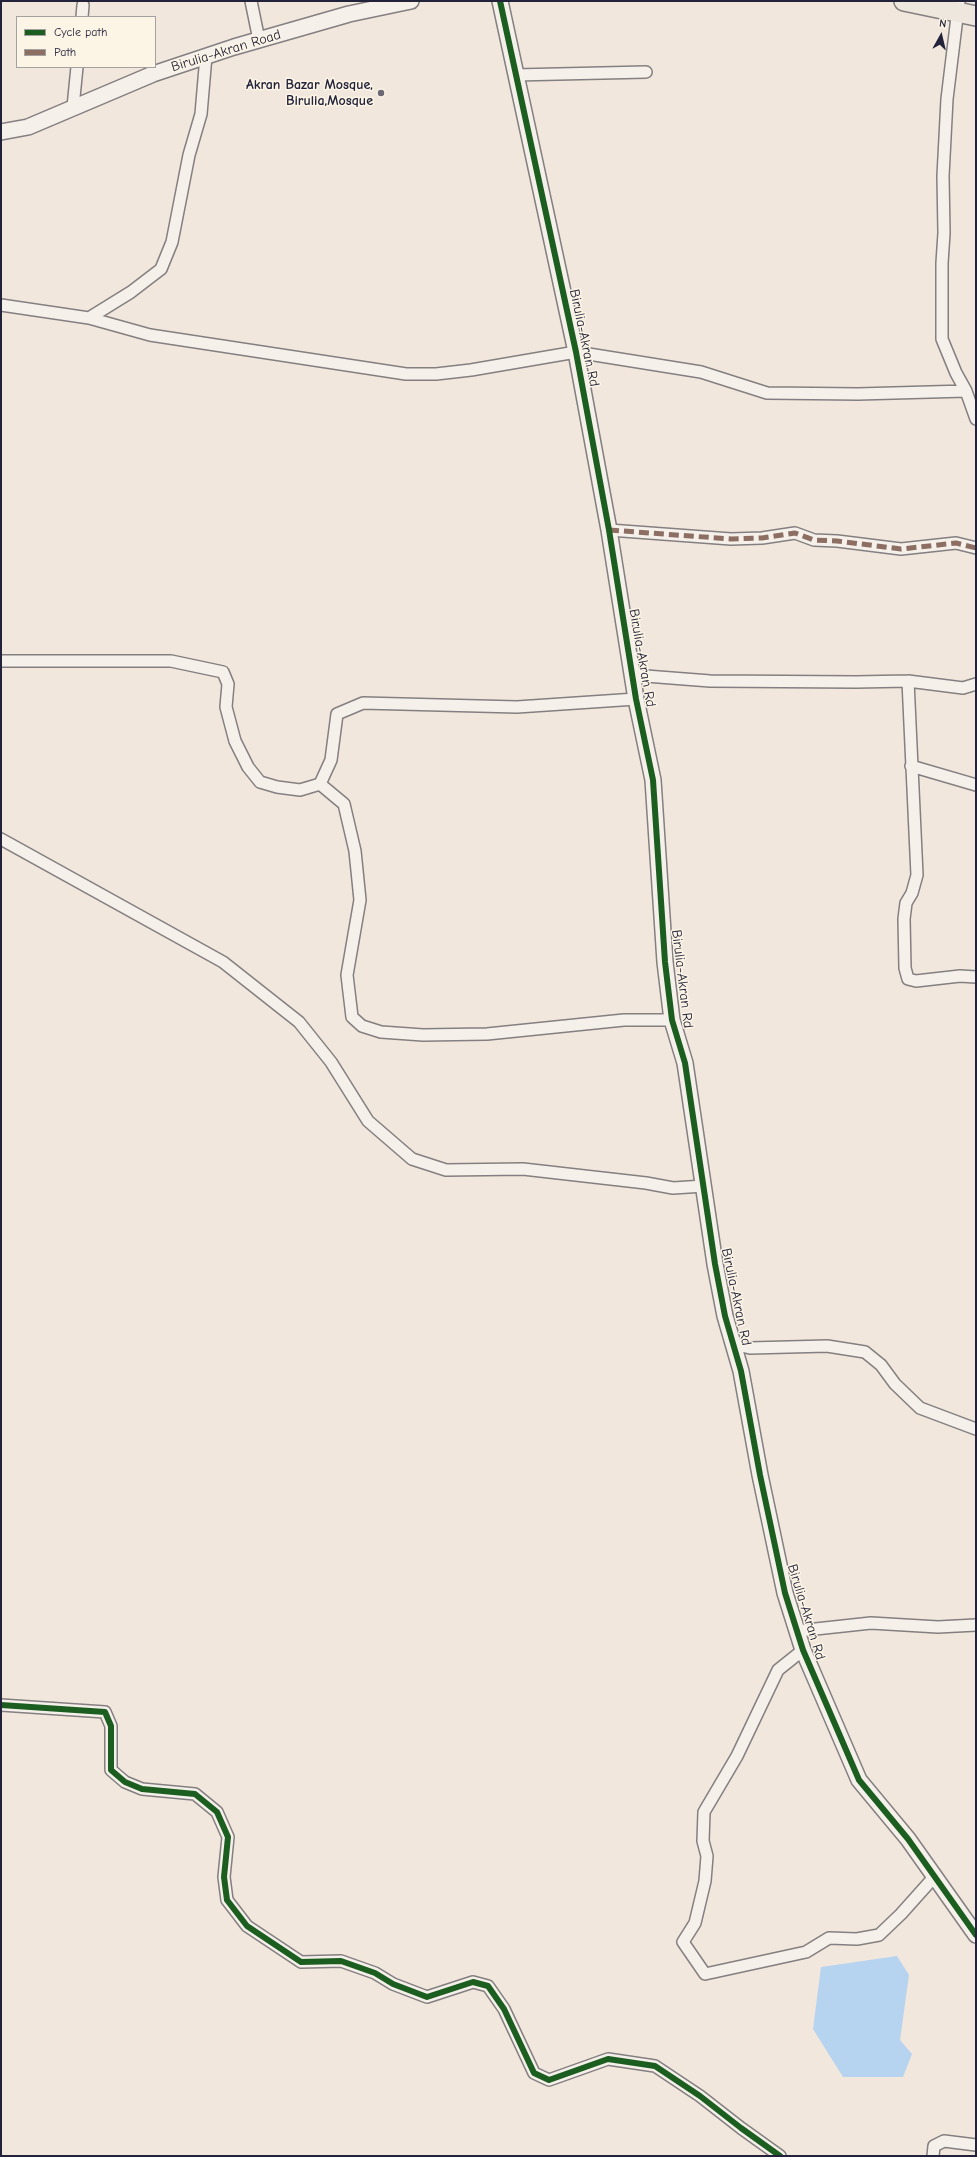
<!DOCTYPE html>
<style>
body{margin:0}
#map{position:relative;width:977px;height:2157px;overflow:hidden;background:#f2e7dd;font-family:"Comic Neue",sans-serif}
canvas{display:block}
.frame{position:absolute;inset:0;border:2px solid #22223b;pointer-events:none}
.legend{position:absolute;left:16px;top:16px;width:140px;height:52px;box-sizing:border-box;background:#fcf5e5;border:1px solid #a5a1a1;margin:0;padding:5px 7px;list-style:none;font-size:12px;color:#22223b}
.legend li{display:flex;align-items:center;gap:8px;height:20px}
.legend b{width:20px;border:1px solid #a5a1a1}
.north{position:absolute;left:921px;top:16px;width:40px;height:40px;-webkit-text-stroke:3px #fcf5e5;paint-order:stroke;rotate:8deg;font-size:11px;font-weight:700;line-height:16px;text-align:center;color:#22223b}
.north::after{content:'';display:block;margin:auto;width:14px;height:18px;background:#22223b;clip-path:polygon(50% 0,100% 100%,50% 72%,0 100%)}
</style>
<div id="map">
<canvas width="977" height="2157"></canvas>
<div class="frame"></div>
<ul class="legend">
<li><b style="height:5px;background:#1b5e20"></b>Cycle path</li>
<li><b style="height:5px;background:#8d6e63"></b>Path</li>
</ul>
<div class="north">N</div>
</div>
<script>
const context = document.querySelector('canvas').getContext('2d');
context.lineJoin = 'round';
function fill(path, color) { context.fillStyle = color; context.fill(path, 'evenodd'); }
const toPath = rows => new Path2D(rows.map(r => 'M' + r).join(''));
function stroke(path, color, width, dash) { context.strokeStyle = color; context.lineWidth = width; context.lineCap = dash ? 'butt' : 'round'; context.setLineDash(dash || []); context.stroke(path); }
function drawText(font, color, halo, rows, align = 'center') {
  context.font = font + ' "Comic Neue",sans-serif'; context.lineWidth = 3; context.setLineDash([]); context.textBaseline = 'middle'; context.strokeStyle = halo; context.fillStyle = color; for (const [text, x, y, turn = 0] of rows) {
    context.save(); context.translate(x, y); context.rotate((+turn || 0) * Math.PI / 180); context.textAlign = isNaN(turn) ? turn : align; if (halo) context.strokeText(text, 0, 0); context.fillText(text, 0, 0); context.restore();
  }
}
fill(toPath([
 [897,1956,909,1975,900,2040,912,2054,903,2077,843,2077,813,2029,821,1967]
]), '#b6d3f0');
const street = toPath([
 [251,1,259,40],
 [959,1,947,99,943,176,944,233,942,263,942,339,956,373,966,391,976,419],
 [82,17,83,5],
 [515,75,646,72],
 [73,107,77,67],
 [1,305,89,318,150,335,406,374,436,374,471,370,576,352,701,372,767,393,858,394,966,391],
 [89,318,131,292,161,269,172,242,189,155,201,114,206,56],
 [609,530,731,539,762,538,795,533,814,540,837,541,901,549,956,543,976,548],
 [1,661,171,661,223,672,228,684,226,707,235,741,248,767,260,782,277,787,300,790,320,784,331,760,337,714,363,703,517,707,636,699],
 [633,675,710,681,856,682,908,681,963,688,976,684],
 [908,681,917,875,912,893,906,903,904,919,905,968,908,979,916,981,960,976,976,977],
 [911,766,976,785],
 [320,784,344,804,355,851,360,900,347,975,352,1017,362,1026,381,1032,423,1035,487,1034,624,1020,672,1020],
 [1,839,223,962,299,1022,331,1062,368,1121,412,1159,446,1170,523,1169,646,1183,673,1188,704,1186],
 [733,1344,750,1348,827,1346,865,1352,881,1365,895,1384,920,1408,976,1429],
 [797,1631,871,1623,938,1627,976,1625],
 [803,1650,778,1670,737,1756,704,1812,703,1841,707,1856,705,1881,695,1923,683,1942,705,1974,806,1952,829,1938,857,1939,879,1935,901,1914,935,1876],
 [1,1705,105,1712,111,1726,111,1770,125,1782,142,1789,195,1794,217,1812,228,1837,224,1877,227,1900,247,1926,301,1962,341,1961,375,1973,393,1984,427,1997,473,1982,488,1986,504,2009,534,2073,549,2080,608,2059,655,2066,700,2096,741,2128,780,2156],
 [933,2156,934,2146,944,2141,976,2145]
]);
const secondary = toPath([
 [500,1,576,352,609,530,636,699,653,780,665,962,672,1020,685,1063,715,1264,725,1316,741,1371,760,1475,785,1593,803,1650,859,1780,908,1839,976,1935],
 [1,132,28,127,153,74,234,47,349,14,411,1]
]);
const highway = toPath([
 [904,1,976,16]
]);
stroke(street, '#847f80', 14);
stroke(secondary, '#847f80', 18);
stroke(highway, '#847f80', 22);
stroke(street, '#f5f0ea', 11);
stroke(secondary, '#f5f0ea', 15);
stroke(highway, '#eee7dd', 19);
stroke(toPath([
 [609,530,731,539,762,538,795,533,814,540,837,541,901,549,956,543,976,548]
]), '#8d6e63', 5, [10, 5]);
stroke(toPath([
 [500,1,576,352,609,530,636,699,653,780,665,962,672,1020,685,1063,715,1264,725,1316,741,1371,760,1475,785,1593,803,1650,859,1780,908,1839,976,1935],
 [1,1705,105,1712,111,1726,111,1770,125,1782,142,1789,195,1794,217,1812,228,1837,224,1877,227,1900,247,1926,301,1962,341,1961,375,1973,393,1984,427,1997,473,1982,488,1986,504,2009,534,2073,549,2080,608,2059,655,2066,700,2096,741,2128,780,2156]
]), '#1b5e20', 6);
for (const [x, y, r, color] of [
 [381,93,4,"#6b6774"]
]) { const dot = new Path2D(); dot.arc(x, y, r, 0, 2 * Math.PI); context.fillStyle = color; context.fill(dot); stroke(dot, '#fcf5e5', 1.5); }
drawText('14px', '#22223b', '#fcf5e5', [
 ["Birulia-Akran Road",226,51,-17],
 ["Birulia-Akran Rd",584,338,78],
 ["Birulia-Akran Rd",642,658,80],
 ["Birulia-Akran Rd",682,979,83],
 ["Birulia-Akran Rd",736,1297,78],
 ["Birulia-Akran Rd",806,1612,73]
]);
drawText('bold 14px', '#22223b', '#fcf5e5', [
 ["Akran Bazar Mosque,",373,85],
 ["Birulia,Mosque",373,101]
], 'right');
</script>
